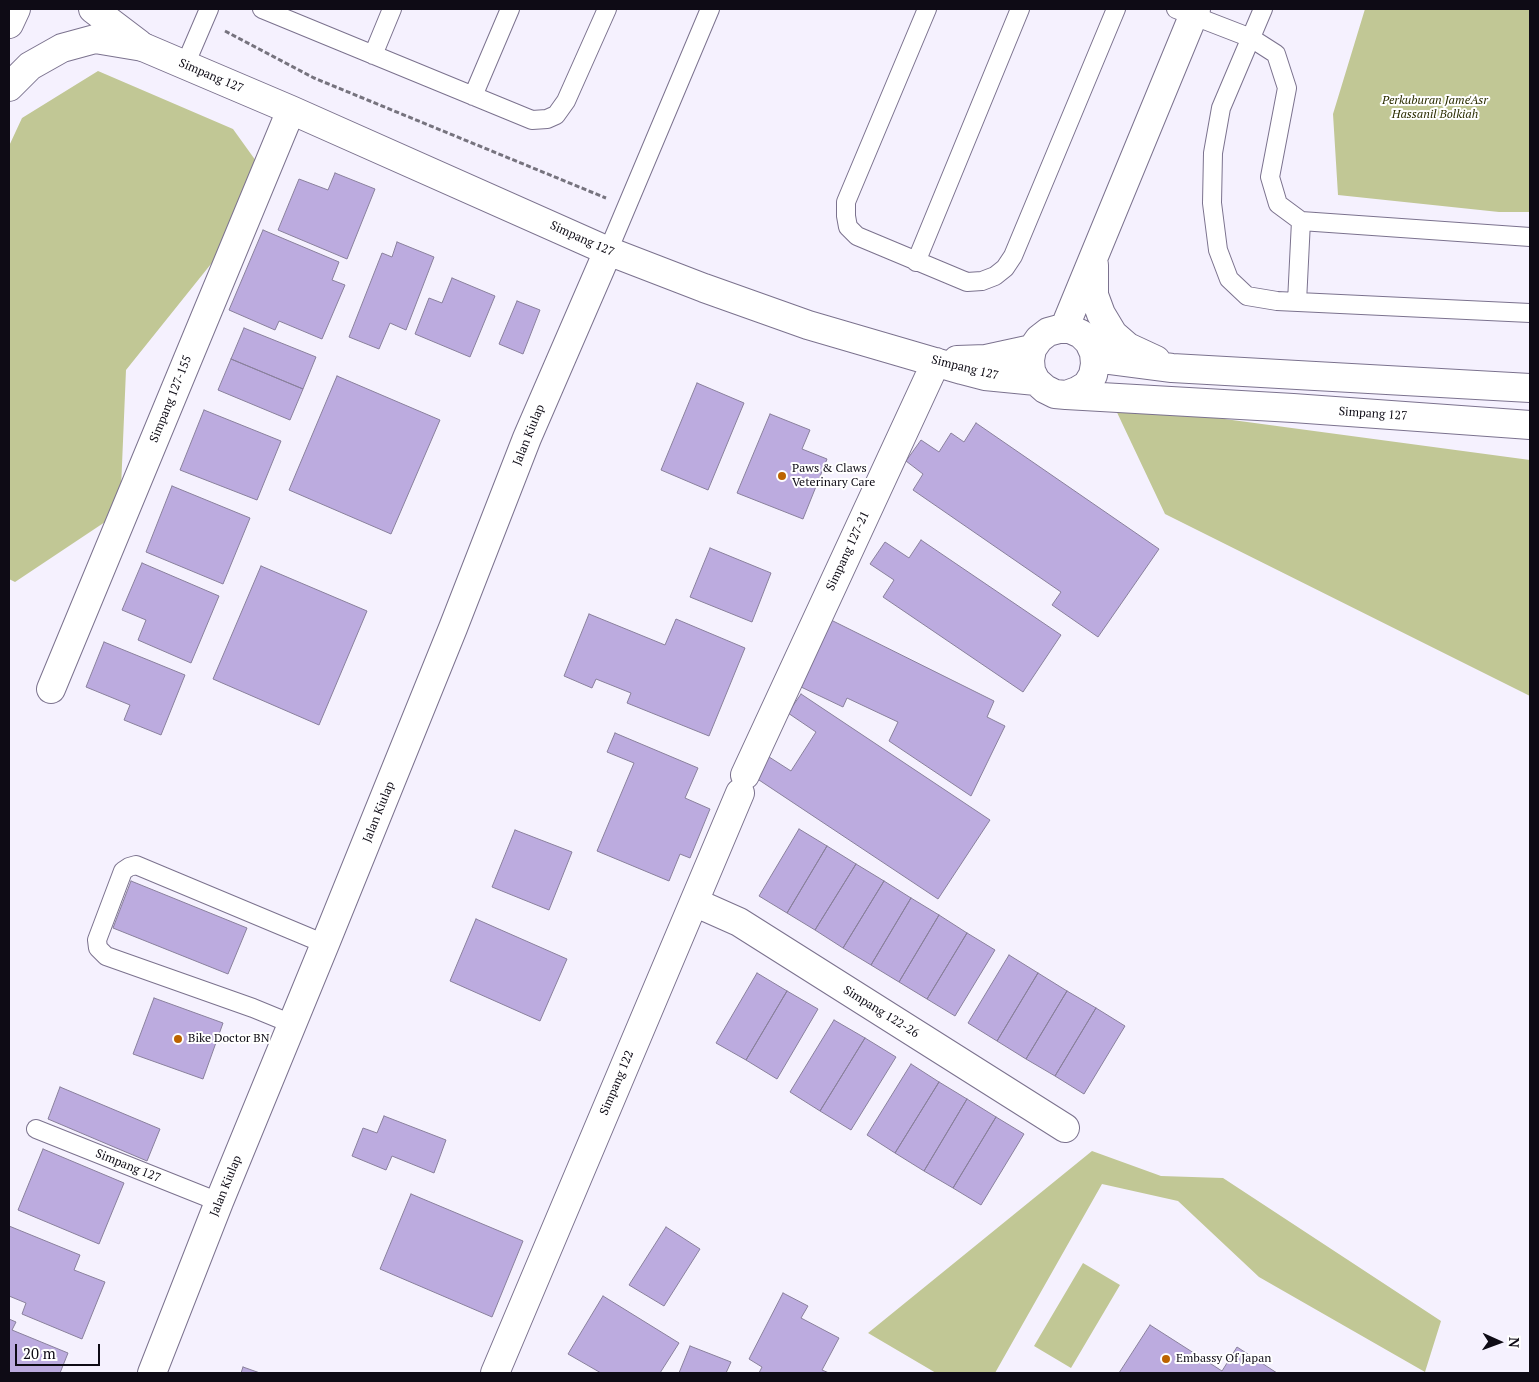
<!DOCTYPE html>
<style>
body{margin:0}
#map{position:relative;width:1539px;height:1382px;overflow:hidden;background:#f5f1fe;font-family:"PT Serif",serif}
canvas{display:block}
.frame{position:absolute;inset:0;border:10px solid #0e0b15;pointer-events:none}
.north{position:absolute;left:1474px;top:1317px;width:50px;height:50px;-webkit-text-stroke:4px #fff;paint-order:stroke;rotate:92deg;font-size:14px;font-weight:700;line-height:20px;text-align:center;color:#0e0b15}
.north::after{content:'';display:block;margin:auto;width:18px;height:22px;background:#0e0b15;clip-path:polygon(50% 0,100% 100%,50% 72%,0 100%)}
.scale{position:absolute;left:15px;top:1344px;width:85px;height:22px;box-sizing:border-box;border:2px solid #0e0b15;border-top:0;padding-left:6px;font-size:15px;line-height:18px;white-space:nowrap;color:#0e0b15;-webkit-text-stroke:4px #fff;paint-order:stroke}
</style>
<div id="map">
<canvas width="1539" height="1382"></canvas>
<div class="frame"></div>
<div class="north">N</div>
<div class="scale">20 m</div>
</div>
<script>
const context = document.querySelector('canvas').getContext('2d');
context.lineJoin = 'round';
function fill(path, color) { context.fillStyle = color; context.fill(path, 'evenodd'); }
const toPath = rows => new Path2D(rows.map(r => 'M' + r).join(''));
function stroke(path, color, width, dash) { context.strokeStyle = color; context.lineWidth = width; context.lineCap = dash ? 'butt' : 'round'; context.setLineDash(dash || []); context.stroke(path); }
function drawText(font, color, halo, rows, align = 'center') {
  context.font = font + ' "PT Serif",serif'; context.lineWidth = 4; context.setLineDash([]); context.textBaseline = 'middle'; context.strokeStyle = halo; context.fillStyle = color; for (const [text, x, y, turn = 0] of rows) {
    context.save(); context.translate(x, y); context.rotate((+turn || 0) * Math.PI / 180); context.textAlign = isNaN(turn) ? turn : align; if (halo) context.strokeText(text, 0, 0); context.fillText(text, 0, 0); context.restore();
  }
}
fill(toPath([
 [1365,9,1530,9,1530,212,1499,212,1338,195,1333,114],
 [98,71,233,129,256,161,227,244,126,370,120,512,15,582,9,579,9,146,22,118],
 [1113,404,1530,460,1530,696,1165,514],
 [1092,1151,1161,1176,1223,1178,1441,1321,1425,1372,1259,1277,1178,1201,1102,1184,995,1373,936,1373,868,1333],
 [1083,1263,1120,1285,1071,1368,1034,1346]
]), '#c1c795');
const building = toPath([
 [335,173,375,189,347,259,278,230,299,179,328,190,335,173],
 [263,230,339,262,332,280,345,285,322,339,279,321,275,330,229,310,263,230],
 [397,242,434,257,406,330,390,323,379,349,349,337,382,253,392,257,397,242],
 [452,278,495,296,470,357,415,334,429,298,442,303,452,278],
 [517,301,540,310,523,354,499,344,517,301],
 [244,328,316,357,303,389,231,359,244,328],
 [231,359,303,389,290,420,218,390,231,359],
 [337,376,440,420,391,534,289,490,337,376],
 [697,383,744,403,708,490,661,470,697,383],
 [204,410,281,441,257,500,180,470,204,410],
 [770,414,810,430,802,449,827,459,803,519,737,493,770,414],
 [976,423,1159,549,1098,637,1052,605,1061,592,913,490,923,474,906,461,921,440,939,452,951,433,964,442,976,423],
 [172,486,250,518,223,584,146,552,172,486],
 [921,540,1061,635,1023,692,883,597,894,580,870,564,885,542,909,558,921,540],
 [710,548,771,573,752,622,690,597,710,548],
 [142,563,219,596,191,663,138,640,146,620,122,610,142,563],
 [261,566,367,611,319,725,213,679,261,566],
 [589,614,665,645,676,619,745,648,709,736,627,703,631,693,596,679,592,688,564,676,589,614],
 [831,620,994,701,987,717,1005,726,971,796,889,741,898,722,847,698,843,707,799,686,831,620],
 [104,642,185,675,161,735,124,720,130,705,86,687,104,642],
 [801,694,990,820,938,899,753,776,766,755,791,771,816,732,788,713,801,694],
 [615,733,698,768,685,798,710,809,690,858,680,854,669,881,597,851,634,763,607,752,615,733],
 [799,829,827,846,787,913,759,896,799,829],
 [515,830,572,852,549,910,492,887,515,830],
 [827,846,856,864,815,930,787,913,827,846],
 [856,864,884,881,843,948,815,930,856,864],
 [131,881,247,928,228,974,113,928,131,881],
 [884,881,911,898,871,965,843,948,884,881],
 [911,898,939,915,899,982,871,965,911,898],
 [939,915,967,933,927,999,899,982,939,915],
 [476,919,567,959,540,1021,450,981,476,919],
 [967,933,995,950,955,1016,927,999,967,933],
 [1009,955,1038,973,997,1041,968,1023,1009,955],
 [757,973,787,991,746,1060,716,1043,757,973],
 [1038,973,1067,991,1026,1059,997,1041,1038,973],
 [787,991,818,1009,777,1079,746,1060,787,991],
 [1067,991,1096,1008,1055,1076,1026,1059,1067,991],
 [154,998,223,1023,203,1079,133,1054,154,998],
 [1096,1008,1125,1026,1084,1094,1055,1076,1096,1008],
 [834,1020,865,1038,820,1111,790,1092,834,1020],
 [865,1038,896,1057,851,1130,820,1111,865,1038],
 [911,1064,939,1082,895,1153,867,1135,911,1064],
 [939,1082,967,1099,924,1171,895,1153,939,1082],
 [60,1087,160,1129,147,1161,48,1119,60,1087],
 [967,1099,996,1117,953,1188,924,1171,967,1099],
 [384,1116,446,1140,434,1173,392,1156,386,1170,352,1156,363,1128,377,1133,384,1116],
 [996,1117,1024,1134,981,1205,953,1188,996,1117],
 [43,1149,124,1183,99,1244,18,1210,43,1149],
 [411,1194,523,1241,492,1317,380,1269,411,1194],
 [9,1226,80,1255,74,1270,105,1282,82,1339,22,1314,26,1303,9,1296,9,1226],
 [666,1227,700,1249,664,1306,629,1285,666,1227],
 [783,1293,808,1306,801,1318,839,1338,822,1370,829,1373,759,1373,762,1367,749,1359,783,1293],
 [603,1296,679,1343,660,1373,601,1373,568,1354,603,1296],
 [9,1319,16,1322,12,1330,68,1353,60,1373,9,1373,9,1319],
 [1150,1325,1222,1371,1237,1347,1277,1373,1119,1373,1150,1325],
 [690,1346,731,1362,726,1373,679,1373,690,1346],
 [243,1367,260,1373,241,1373,243,1367]
]);
fill(building, '#bcabdf');
stroke(building, '#89809c', 1);
const service = toPath([
 [262,9,532,120,547,119,556,115,566,101,607,9],
 [927,9,851,190,846,202,846,216,848,227,857,236,967,282,982,281,995,276,1005,268,1013,256,1116,9],
 [1176,9,1251,38,1276,54,1287,88,1270,177,1278,204,1301,221,1530,237],
 [1263,9,1221,108,1213,153,1212,203,1218,250,1229,279,1247,296,1277,301,1530,313],
 [373,55,392,9],
 [185,65,209,9],
 [473,96,510,9],
 [608,251,710,9],
 [916,262,1020,9],
 [1297,302,1301,221],
 [292,1024,253,1008,106,956,98,948,97,940,123,871,129,867,136,865,325,944],
 [36,1129,219,1202]
]);
const minor = toPath([
 [143,47,291,110,608,251,704,288,808,325,962,370,985,376,1036,381],
 [1094,265,1094,295,1101,314,1113,334,1128,347,1156,360],
 [1064,329,1196,9],
 [1095,358,1172,368,1530,388],
 [957,360,986,359,1032,349],
 [1066,395,1077,391,1087,385,1093,375,1095,364,1094,353,1089,342,1081,334,1070,329,1059,329,1048,332,1039,339,1032,349,1030,360,1031,371,1036,381,1045,389,1055,394,1066,395,1293,408,1530,425],
 [51,689,291,110],
 [745,775,936,362],
 [694,902,739,922,1065,1128],
 [152,1373,219,1202,325,944,453,628,527,438,608,251],
 [495,1373,740,793]
]);
const motorway = toPath([
 [93,9,139,44],
 [9,24,16,9],
 [9,87,30,66,62,48,95,39,143,47]
]);
stroke(service, '#7b728e', 20);
stroke(minor, '#7b728e', 30);
stroke(motorway, '#7b728e', 30);
stroke(toPath([
 [225,31,314,78,606,198]
]), '#76737e', 3, [5, 2.5]);
stroke(service, '#fff', 18);
stroke(minor, '#fff', 28);
stroke(motorway, '#fff', 28);
for (const [x, y, r, color] of [
 [782,476,5,"#bc6300"],
 [178,1039,5,"#bc6300"],
 [1166,1359,5,"#bc6300"]
]) { const dot = new Path2D(); dot.arc(x, y, r, 0, 2 * Math.PI); context.fillStyle = color; context.fill(dot); stroke(dot, '#fff', 2); }
drawText('12px', '#0e0b15', '#fff', [
 ["Simpang 127",211,76,23],
 ["Simpang 127",582,239,24],
 ["Simpang 127",965,368,14],
 ["Simpang 127-155",171,399,-68],
 ["Simpang 127",1373,414,4],
 ["Jalan Kiulap",529,435,-68],
 ["Simpang 127-21",848,551,-65],
 ["Jalan Kiulap",379,812,-68],
 ["Simpang 122-26",881,1012,32],
 ["Simpang 122",617,1083,-67],
 ["Simpang 127",128,1166,22],
 ["Jalan Kiulap",226,1186,-68]
]);
drawText('italic 12px', '#2b2d01', '#fff', [
 ["Perkuburan Jame'Asr",1435,101],
 ["Hassanil Bolkiah",1435,115]
]);
drawText('12px', '#0e0b15', '#fff', [
 ["Paws & Claws",792,469],
 ["Veterinary Care",792,483],
 ["Bike Doctor BN",188,1039],
 ["Embassy Of Japan",1176,1359]
], 'left');
</script>
